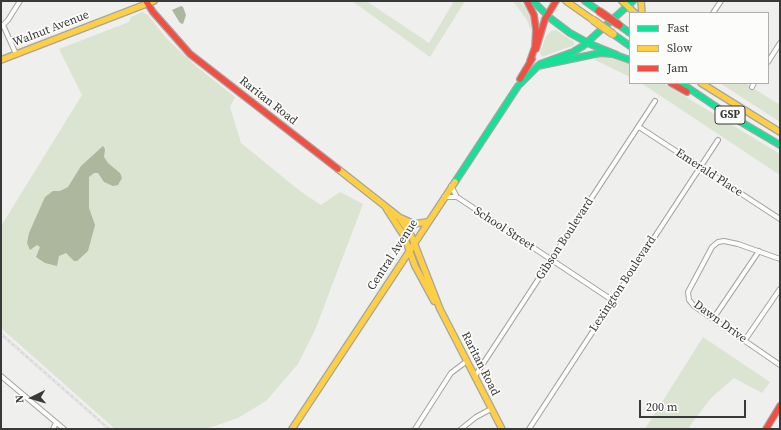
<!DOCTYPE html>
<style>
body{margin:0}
#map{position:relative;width:781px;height:430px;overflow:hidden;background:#efefee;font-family:"Source Serif 4",serif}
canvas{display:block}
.frame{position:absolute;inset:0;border:2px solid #383938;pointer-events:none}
.legend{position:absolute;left:629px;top:12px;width:140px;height:72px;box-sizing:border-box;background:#fcfdfa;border:1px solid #aeafac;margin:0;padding:5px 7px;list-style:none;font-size:12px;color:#383938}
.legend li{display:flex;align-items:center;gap:8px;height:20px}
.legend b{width:20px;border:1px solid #aeafac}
.north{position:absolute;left:12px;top:378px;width:40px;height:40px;-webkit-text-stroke:3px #fcfdfa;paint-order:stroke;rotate:265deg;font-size:11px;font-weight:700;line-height:16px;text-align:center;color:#383938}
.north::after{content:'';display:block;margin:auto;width:14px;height:18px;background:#383938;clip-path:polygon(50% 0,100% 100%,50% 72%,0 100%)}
.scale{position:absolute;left:639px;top:400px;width:107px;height:18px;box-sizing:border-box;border:2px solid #383938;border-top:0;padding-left:5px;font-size:12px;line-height:14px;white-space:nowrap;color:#383938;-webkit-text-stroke:3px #fcfdfa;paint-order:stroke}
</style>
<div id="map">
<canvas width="781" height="430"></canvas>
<div class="frame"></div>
<ul class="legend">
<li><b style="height:5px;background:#16e098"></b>Fast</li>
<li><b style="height:5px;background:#ffcf43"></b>Slow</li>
<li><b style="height:5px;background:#f24e42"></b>Jam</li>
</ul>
<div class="north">N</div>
<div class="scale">200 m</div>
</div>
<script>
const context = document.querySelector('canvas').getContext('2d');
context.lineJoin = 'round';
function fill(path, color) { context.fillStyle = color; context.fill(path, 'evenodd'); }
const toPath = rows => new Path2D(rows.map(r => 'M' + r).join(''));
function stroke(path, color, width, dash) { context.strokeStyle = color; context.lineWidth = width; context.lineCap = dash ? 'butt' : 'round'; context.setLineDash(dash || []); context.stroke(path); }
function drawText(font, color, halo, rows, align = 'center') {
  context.font = font + ' "Source Serif 4",serif'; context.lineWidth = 3.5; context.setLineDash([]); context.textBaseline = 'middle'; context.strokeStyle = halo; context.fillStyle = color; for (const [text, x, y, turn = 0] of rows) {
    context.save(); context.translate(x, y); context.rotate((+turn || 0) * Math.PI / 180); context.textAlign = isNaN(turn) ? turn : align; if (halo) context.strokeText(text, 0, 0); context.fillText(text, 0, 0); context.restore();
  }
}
fill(toPath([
 [352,1,366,1,429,43,454,1,465,1,430,57],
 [513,1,520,1,525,7,530,17,531,31,527,20],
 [142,12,148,15,167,39,197,67,235,97,230,107,241,143,300,191,321,205,340,192,363,204,315,330,298,364,266,401,238,418,206,429,115,429,1,328,1,226,82,95,59,49,129,22,131,17],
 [556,30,574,42,574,45,542,57,540,53,546,36,551,31],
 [597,55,613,55,630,64,630,77,595,60],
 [641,83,663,83,780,154,780,175],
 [720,83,745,83,780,105,780,122],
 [703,337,770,382,762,393,734,378,711,398,689,427,690,429,645,429]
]), '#dbe3d1');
fill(toPath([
 [181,6,183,7,186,15,183,24,180,23,172,10],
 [103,146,105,149,104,157,108,163,120,173,122,178,118,185,113,186,104,182,98,173,94,173,89,177,89,208,95,225,88,251,77,261,74,261,66,253,59,256,57,266,45,263,36,257,40,247,37,245,30,250,27,243,29,233,45,197,53,191,60,191,68,187,81,166]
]), '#acb79e');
const street = toPath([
 [713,13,721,1],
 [3,25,16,54],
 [3,25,8,20,20,1],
 [768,62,780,43],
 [752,87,754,83],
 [639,127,780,219],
 [451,186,457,197,612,300],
 [444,197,457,197],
 [780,259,738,244,724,241,718,242,712,247,688,292,689,300,694,306,780,365],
 [713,319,759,251],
 [745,340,780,289],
 [1,376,64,429],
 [475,376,655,101],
 [53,429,56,423],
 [415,429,451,373,467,361],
 [461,429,476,417,491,409],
 [529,429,718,140]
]);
const fast = toPath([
 [533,1,550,18,570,33,590,44,617,55],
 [585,1,599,11],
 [619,25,630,33],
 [613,34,630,46],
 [538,66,600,53,613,54,630,60],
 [681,83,724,112,780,145],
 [455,182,518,86,540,64,573,52,583,46,633,1]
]);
const slow = toPath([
 [566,1,593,20],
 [622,1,635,13],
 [641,1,642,13],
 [1,60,154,1],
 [701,83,780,132],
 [338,169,399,217,411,235,440,309,502,429],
 [386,208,404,236,415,266,434,301],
 [401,218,414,224,427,222],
 [292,429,455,182]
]);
const jam = toPath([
 [146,1,153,12,190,54,338,169],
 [527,1,534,15,536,30,535,47,530,61],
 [536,49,545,19,556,1],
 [520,79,532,59],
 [671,83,687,92],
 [766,429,780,406]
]);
stroke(street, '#a4a4a3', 6);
stroke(fast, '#a4a4a3', 8);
stroke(slow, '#a4a4a3', 8);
stroke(jam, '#a4a4a3', 8);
stroke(street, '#fdfdfc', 4);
stroke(fast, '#16e098', 5.5);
stroke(slow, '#ffcf43', 5.5);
stroke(jam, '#f24e42', 5.5);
const rail = toPath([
 [1,334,109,429]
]);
stroke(rail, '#d9d9d9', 2.5);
stroke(rail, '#fcfdfa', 1, [3]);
const slowBridge = toPath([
 [593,20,613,34]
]);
const jamBridge = toPath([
 [599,11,619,25]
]);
stroke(slowBridge, '#a4a4a3', 9, []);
stroke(jamBridge, '#a4a4a3', 9, []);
stroke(slowBridge, '#ffcf43', 7);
stroke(jamBridge, '#f24e42', 7);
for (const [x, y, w] of [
 [730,115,30]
]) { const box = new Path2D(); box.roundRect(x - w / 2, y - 9, w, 18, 3); context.fillStyle = '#fcfdfa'; context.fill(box); stroke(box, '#383938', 1); }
drawText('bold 11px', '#383938', null, [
 ["GSP",730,115]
]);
drawText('12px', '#383938', '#fcfdfa', [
 ["Walnut Avenue",51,29,-21],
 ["Raritan Road",268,101,38],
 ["Emerald Place",709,173,33],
 ["School Street",504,229,33],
 ["Gibson Boulevard",565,239,-57],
 ["Central Avenue",393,255,-57],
 ["Lexington Boulevard",623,284,-57],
 ["Dawn Drive",720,322,36],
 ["Raritan Road",480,364,63]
]);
</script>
